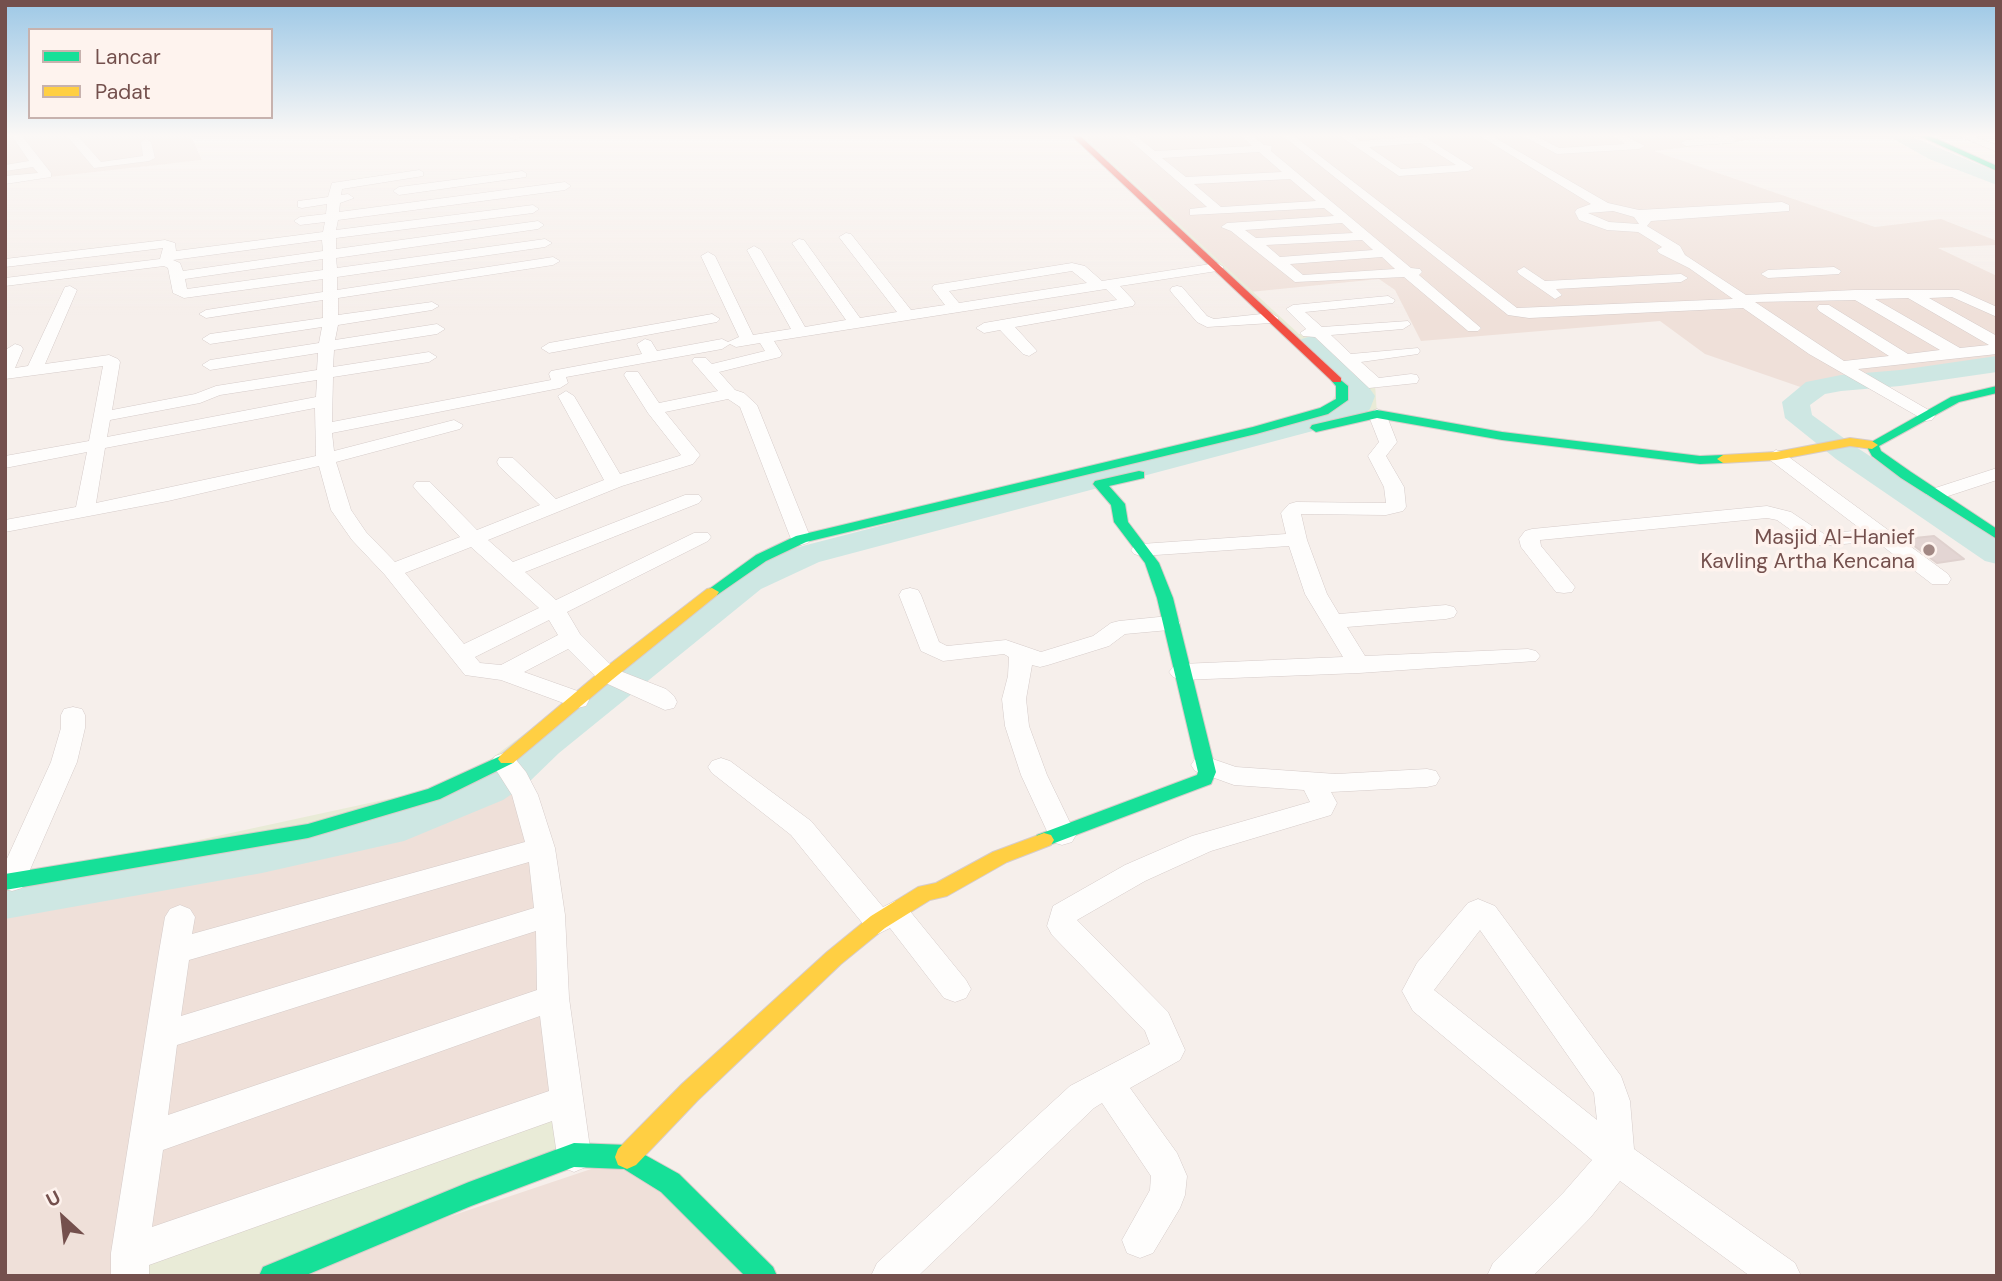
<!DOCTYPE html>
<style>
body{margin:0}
#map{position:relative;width:2002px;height:1281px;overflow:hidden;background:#f6efeb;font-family:"DM Sans",sans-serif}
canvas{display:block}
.frame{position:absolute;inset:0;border:7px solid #74504d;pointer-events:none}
.legend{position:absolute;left:28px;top:28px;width:245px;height:91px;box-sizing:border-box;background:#fef3ee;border:2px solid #c7b2ae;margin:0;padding:9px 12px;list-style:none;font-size:21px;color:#74504d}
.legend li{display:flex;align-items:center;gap:14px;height:35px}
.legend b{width:35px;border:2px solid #c7b2ae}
.north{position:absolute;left:28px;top:1183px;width:70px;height:70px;-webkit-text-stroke:5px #fef3ee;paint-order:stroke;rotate:333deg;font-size:19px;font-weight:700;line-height:28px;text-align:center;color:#74504d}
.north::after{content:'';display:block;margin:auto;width:24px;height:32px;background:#74504d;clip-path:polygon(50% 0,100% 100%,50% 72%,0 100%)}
</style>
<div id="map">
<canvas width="2002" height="1281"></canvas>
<div class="frame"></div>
<ul class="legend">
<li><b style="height:9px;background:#16e098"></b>Lancar</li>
<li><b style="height:9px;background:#ffcf43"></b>Padat</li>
</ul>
<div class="north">U</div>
</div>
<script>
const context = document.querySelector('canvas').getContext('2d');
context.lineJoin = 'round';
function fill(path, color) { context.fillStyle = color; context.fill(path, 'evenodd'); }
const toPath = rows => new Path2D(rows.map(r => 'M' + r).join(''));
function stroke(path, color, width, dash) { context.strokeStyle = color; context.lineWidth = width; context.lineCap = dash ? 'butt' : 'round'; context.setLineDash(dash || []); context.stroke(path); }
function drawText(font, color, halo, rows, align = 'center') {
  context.font = font + ' "DM Sans",sans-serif'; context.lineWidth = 7; context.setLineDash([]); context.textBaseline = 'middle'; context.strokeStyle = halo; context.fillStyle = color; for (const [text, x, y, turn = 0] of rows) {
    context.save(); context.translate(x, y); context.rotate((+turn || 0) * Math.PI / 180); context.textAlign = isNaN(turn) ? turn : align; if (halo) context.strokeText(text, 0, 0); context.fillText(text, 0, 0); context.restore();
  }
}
fill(toPath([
 [5,136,191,136,202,160,5,182],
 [1084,136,1781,136,1654,151,1875,227,1941,219,1997,241,1997,245,1938,248,1997,276,1997,364,1900,378,1841,383,1812,391,1705,354,1660,321,1421,341,1395,290,1379,279,1250,292],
 [513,772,541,848,567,1100,129,1276,5,1276,5,900,262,856,388,829,487,789],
 [627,1157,764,1276,272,1276]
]), '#efe0d9');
fill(toPath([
 [1076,136,1084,136,1299,334,1316,333,1375,384,1377,414,1121,480,1096,480,807,555,749,582,545,743,513,772,488,789,388,829,262,856,5,900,5,882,457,784,761,558,1324,411,1342,386],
 [567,1100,574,1155,272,1276,129,1276,130,1253]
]), '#e9ebd7');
fill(toPath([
 [1888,136,1910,136,1997,172,1997,185,1929,159,1888,136],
 [1311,336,1320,339,1359,373,1375,396,1370,409,1358,419,819,562,761,589,559,753,528,783,503,800,404,841,262,873,5,919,5,881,262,839,382,814,473,778,498,761,531,733,737,575,795,548,1338,407,1347,396,1340,384,1298,344,1302,339,1311,336],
 [1997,356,1997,372,1900,386,1841,391,1825,394,1810,405,1812,415,1856,447,1997,539,1997,564,1985,561,1836,459,1785,418,1782,402,1806,382,1841,375,1900,370,1997,356]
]), '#cee7e3');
const building = toPath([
 [1934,536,1964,559,1937,563,1905,539,1934,536]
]);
fill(building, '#e3d5d3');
stroke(building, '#dfd1ce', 2);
const street = toPath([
 [12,136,22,136,51,173,51,177,5,184,5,176,38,173,33,167,5,171,5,165,29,161,12,136],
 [67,136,78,136,101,162,143,156,141,142,146,139,151,142,155,158,149,161,94,168,67,136],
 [510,136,521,136,515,140,510,136],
 [1125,136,1136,136,1155,151,1252,146,1242,136,1253,136,1264,145,1272,146,1271,151,1411,268,1420,269,1422,272,1419,275,1481,328,1478,331,1468,331,1404,277,1295,282,1231,231,1221,227,1227,223,1334,216,1324,208,1190,215,1190,209,1207,207,1125,136],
 [1259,152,1282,172,1186,177,1162,158,1259,152],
 [1290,179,1316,201,1221,207,1194,184,1290,179],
 [1342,223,1353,233,1256,238,1245,230,1342,223],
 [1362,240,1373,250,1280,257,1266,245,1362,240],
 [1382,257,1395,269,1303,275,1290,264,1382,257],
 [1283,136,1294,136,1517,308,1733,299,1689,268,1659,253,1657,250,1662,247,1638,232,1607,230,1579,220,1575,212,1577,209,1591,204,1480,136,1492,136,1608,203,1639,210,1782,202,1789,205,1789,211,1651,221,1647,226,1680,246,1685,255,1746,295,1855,290,1959,290,1997,307,1997,317,1952,297,1929,298,1997,336,1997,354,1858,369,1932,412,1935,416,1932,420,1926,421,1809,354,1743,308,1529,318,1508,315,1283,136],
 [1613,211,1634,217,1639,224,1609,222,1588,213,1613,211],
 [1908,298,1989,345,1960,348,1875,299,1908,298],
 [1855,300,1940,350,1908,354,1829,305,1819,305,1817,308,1819,311,1889,356,1844,361,1755,302,1855,300],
 [1340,136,1352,136,1360,141,1423,136,1474,168,1468,171,1399,176,1340,136],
 [1421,143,1456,165,1401,169,1369,147,1421,143],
 [1523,136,1536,136,1559,148,1625,144,1613,136,1626,136,1645,146,1639,149,1557,154,1523,136],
 [1717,136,1731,136,1737,140,1732,143,1686,146,1681,143,1686,140,1718,138,1717,136],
 [1930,136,1942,136,1935,139,1930,136],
 [1959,136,1973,136,1997,145,1997,152,1959,136],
 [419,170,423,172,423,176,342,189,341,195,348,194,354,198,340,203,339,212,565,182,571,186,565,190,338,220,336,230,533,205,539,209,533,213,336,238,336,249,538,221,544,225,538,229,336,258,337,268,545,239,552,243,545,247,337,277,337,290,553,257,560,261,553,265,338,298,338,315,432,302,439,306,432,310,338,325,335,340,437,324,445,329,437,334,334,350,333,367,429,352,437,357,429,362,333,377,332,422,551,380,549,374,551,371,642,354,637,344,645,339,651,341,657,351,722,339,728,342,739,337,701,256,708,252,715,256,753,335,791,329,747,250,754,246,761,250,805,327,846,320,792,243,799,239,804,240,860,318,897,312,839,237,846,233,851,234,911,310,945,305,932,288,934,285,1072,263,1085,266,1102,281,1217,263,1224,267,1217,271,1120,286,1133,300,1135,303,1133,306,1015,327,1037,351,1029,356,1023,354,1000,330,984,333,976,328,984,323,1117,300,1106,289,774,341,782,354,780,357,719,372,735,390,744,393,757,405,811,539,808,543,801,545,794,543,791,539,740,407,728,399,665,412,700,455,693,464,622,486,488,540,513,562,685,495,699,495,702,499,699,503,525,572,556,600,694,533,708,533,711,537,708,541,567,612,580,634,615,669,666,689,674,696,677,702,674,708,665,710,599,680,568,649,524,672,586,694,589,700,586,706,577,708,501,680,465,675,385,575,352,540,331,510,319,466,168,501,5,532,5,520,76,507,87,452,5,468,5,456,89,441,103,366,5,379,7,349,15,344,21,346,23,349,15,368,28,366,65,287,70,286,77,290,45,364,109,355,118,359,120,362,112,410,195,394,216,386,317,370,318,353,210,370,202,365,210,360,319,343,322,327,210,344,202,339,210,334,323,318,323,300,206,318,199,314,206,310,323,292,323,279,184,298,173,293,168,268,164,266,5,286,5,278,160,259,163,248,5,267,5,259,165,240,175,243,176,251,323,232,325,222,300,225,294,221,300,217,326,214,327,204,302,208,298,207,298,201,328,197,332,183,419,170],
 [322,240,323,251,183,271,180,263,173,260,322,240],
 [323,259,323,270,187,289,185,279,323,259],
 [1072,271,1087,283,959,303,949,291,1072,271],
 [760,343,765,351,712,364,706,358,694,358,692,361,718,391,659,403,638,372,626,372,624,375,648,413,681,455,679,456,620,474,574,396,566,391,558,396,604,480,556,499,513,458,499,458,497,462,499,466,540,505,477,530,430,482,416,482,413,486,416,490,460,537,395,562,366,532,351,510,336,462,460,429,463,425,454,420,334,451,332,433,560,388,568,383,566,377,722,349,730,344,736,347,760,343],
 [317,380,316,397,107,437,110,420,200,403,220,395,317,380],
 [315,408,316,456,96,503,105,448,315,408],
 [471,547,539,608,464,644,405,573,471,547],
 [549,620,558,635,501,665,480,663,475,657,549,620],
 [522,171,526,173,526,177,399,195,393,191,399,187,522,171],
 [1524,267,1545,281,1681,274,1688,278,1681,282,1556,289,1562,295,1555,299,1519,274,1517,271,1524,267],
 [1834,267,1841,271,1839,274,1768,278,1761,274,1768,270,1834,267],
 [1177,286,1182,287,1207,316,1214,319,1271,313,1279,318,1271,323,1207,327,1197,322,1172,293,1170,290,1172,287,1177,286],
 [1388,296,1395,300,1393,303,1305,312,1322,327,1408,321,1411,324,1403,329,1331,335,1351,354,1418,348,1420,351,1418,354,1361,362,1379,378,1411,374,1417,375,1419,379,1417,383,1369,388,1315,337,1303,336,1300,333,1306,329,1286,309,1293,305,1388,296],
 [712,314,720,319,717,322,549,353,541,348,549,343,712,314],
 [1377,409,1386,414,1397,442,1386,456,1404,487,1406,507,1403,511,1386,515,1301,514,1307,540,1327,594,1339,614,1446,605,1454,607,1457,612,1454,617,1446,619,1347,627,1365,656,1528,649,1536,651,1540,656,1536,661,1359,673,1181,680,1173,677,1169,672,1173,667,1181,664,1343,657,1305,594,1289,546,1141,556,1134,554,1131,550,1134,546,1141,544,1286,534,1281,513,1289,504,1296,502,1386,503,1384,487,1368,456,1379,442,1368,414,1377,409],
 [1776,450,1782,452,1948,574,1951,579,1948,584,1932,584,1876,541,1822,546,1805,540,1777,520,1767,518,1540,540,1541,546,1575,587,1572,592,1564,593,1556,592,1521,547,1519,539,1525,531,1532,529,1767,506,1791,512,1824,534,1862,530,1770,460,1767,456,1776,450],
 [1997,468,1997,480,1936,500,1926,494,1929,490,1997,468],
 [910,588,918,590,921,595,939,642,947,646,1006,640,1041,652,1093,636,1111,623,1119,621,1169,616,1177,618,1180,623,1177,628,1169,630,1125,634,1109,646,1048,665,1040,667,1032,665,1026,699,1029,726,1047,775,1076,835,1072,842,1062,845,1052,842,1021,775,1005,726,1002,699,1008,676,1009,657,1004,654,943,661,921,651,899,595,902,590,910,588],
 [73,707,82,709,85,715,85,728,77,762,22,888,12,891,5,889,5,863,51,762,61,728,61,715,64,709,73,707],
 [504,753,513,756,526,772,538,795,555,848,565,915,569,998,591,1155,586,1167,574,1172,562,1167,557,1155,552,1121,149,1265,149,1276,111,1276,111,1253,159,952,165,917,170,909,180,905,190,909,195,917,192,934,525,842,512,795,491,762,495,756,504,753],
 [529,862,534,908,181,1016,189,960,529,862],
 [536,931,537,990,168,1115,177,1045,536,931],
 [540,1016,549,1091,152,1227,163,1150,540,1016],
 [1204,756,1236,767,1336,774,1427,769,1436,771,1440,778,1436,785,1427,787,1331,792,1337,803,1331,815,1211,851,1145,881,1077,920,1168,1012,1185,1050,1180,1060,1130,1088,1177,1153,1187,1176,1185,1195,1180,1208,1153,1253,1140,1258,1127,1253,1122,1240,1150,1190,1151,1176,1102,1103,1094,1108,918,1276,871,1276,877,1263,1070,1086,1150,1044,1145,1031,1052,935,1047,926,1053,906,1125,865,1192,836,1310,802,1304,790,1234,785,1195,771,1191,765,1195,759,1204,756],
 [721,758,730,761,811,821,883,907,895,901,905,905,966,980,971,989,966,998,955,1002,944,998,890,928,878,934,868,930,791,835,712,773,708,767,712,761,721,758],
 [1478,899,1495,906,1621,1076,1630,1101,1634,1149,1795,1263,1801,1276,1750,1276,1620,1181,1590,1218,1533,1276,1487,1276,1493,1263,1564,1192,1592,1160,1413,1011,1402,991,1417,963,1468,903,1478,899],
 [1480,930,1594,1093,1597,1120,1434,990,1480,930]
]);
const fast = toPath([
 [1920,136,1930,136,1997,166,1997,171,1920,136],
 [1337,377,1348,386,1348,400,1328,414,1256,434,806,542,766,561,717,595,707,595,705,592,756,555,796,536,1253,427,1320,408,1336,399,1336,386,1331,380,1337,377],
 [1997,386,1997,393,1959,402,1879,446,1881,451,1911,472,1997,529,1997,539,1901,478,1872,456,1866,445,1951,397,1997,386],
 [1377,410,1502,432,1700,456,1723,455,1729,459,1723,463,1700,464,1502,440,1377,418,1316,432,1310,428,1312,425,1377,410],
 [1139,471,1144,472,1144,478,1109,486,1125,504,1128,522,1159,563,1173,598,1216,772,1211,784,1044,847,1037,845,1034,840,1037,835,1197,775,1198,772,1157,598,1145,563,1114,522,1111,505,1093,484,1095,481,1139,471],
 [507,753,513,755,516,759,513,763,440,799,308,838,5,890,5,874,308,824,428,789,507,753],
 [574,1143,627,1145,679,1174,773,1267,777,1276,745,1276,661,1192,624,1169,574,1167,471,1206,304,1276,259,1276,263,1267,469,1182,574,1143]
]);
const slow = toPath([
 [1850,438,1872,441,1878,445,1872,449,1850,446,1776,460,1723,463,1717,459,1723,455,1776,452,1850,438],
 [712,588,719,592,717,595,613,679,513,763,501,763,498,759,501,755,601,671,707,589,712,588],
 [1044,833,1051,835,1054,840,1051,845,1007,862,947,896,930,900,885,928,841,964,698,1100,636,1165,627,1169,618,1165,615,1157,618,1149,682,1084,827,952,871,916,918,887,936,883,993,852,1044,833]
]);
const jam = toPath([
 [1072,136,1080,136,1341,378,1341,382,1333,382,1072,136]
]);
stroke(street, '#d5cbc9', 1);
stroke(fast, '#d7ccc9', 2);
stroke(slow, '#d7ccc9', 2);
stroke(jam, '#d7ccc9', 2);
fill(street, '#fefdfc');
fill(fast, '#16e098');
fill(slow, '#ffcf43');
fill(jam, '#f24e42');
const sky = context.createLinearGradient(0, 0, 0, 315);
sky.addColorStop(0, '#9dc8e6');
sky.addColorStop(0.43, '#fbf8f6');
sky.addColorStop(1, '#fbf8f600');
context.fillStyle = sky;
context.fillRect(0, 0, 2002, 315);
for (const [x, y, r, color] of [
 [1929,550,7,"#a28884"]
]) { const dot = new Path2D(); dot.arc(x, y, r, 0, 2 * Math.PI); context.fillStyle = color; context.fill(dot); stroke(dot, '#fef3ee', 2.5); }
drawText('21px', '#74504d', '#fef3ee', [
 ["Masjid Al-Hanief",1915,538],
 ["Kavling Artha Kencana",1915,562]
], 'right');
</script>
